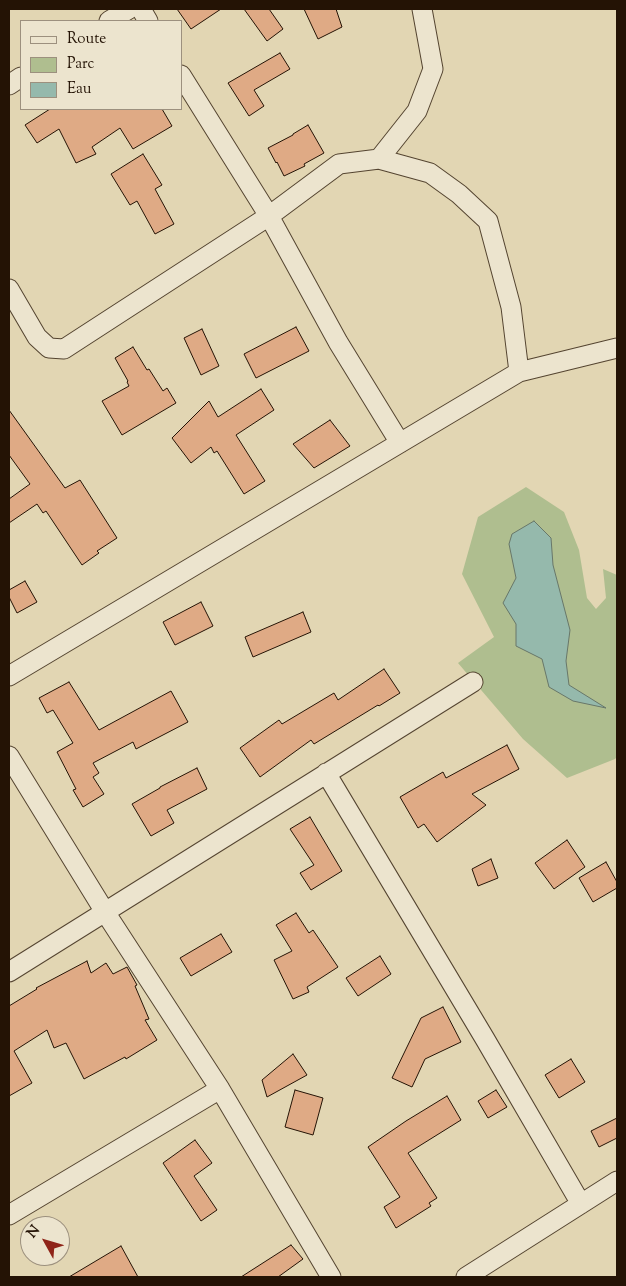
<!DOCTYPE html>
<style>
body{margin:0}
#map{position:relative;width:626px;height:1286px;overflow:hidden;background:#e2d6b3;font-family:"Sorts Mill Goudy",serif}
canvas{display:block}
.frame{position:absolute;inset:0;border:10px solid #241305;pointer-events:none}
.legend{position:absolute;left:20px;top:20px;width:162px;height:90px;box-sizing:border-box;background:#ece4ce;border:1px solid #9c907e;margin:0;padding:6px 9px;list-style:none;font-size:15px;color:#241305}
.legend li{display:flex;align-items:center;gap:10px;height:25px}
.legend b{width:25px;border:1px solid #9c907e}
.north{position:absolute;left:20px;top:1216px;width:50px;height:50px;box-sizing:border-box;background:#ece4ce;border:1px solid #9c907e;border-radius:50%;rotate:309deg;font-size:14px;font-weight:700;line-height:20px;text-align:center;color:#241305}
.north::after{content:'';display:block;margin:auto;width:18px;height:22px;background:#8f2418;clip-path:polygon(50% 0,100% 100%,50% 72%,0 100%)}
</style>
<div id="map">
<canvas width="626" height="1286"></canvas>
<div class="frame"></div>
<ul class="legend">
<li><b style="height:6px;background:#ece4ce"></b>Route</li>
<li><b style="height:14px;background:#afbe8f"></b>Parc</li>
<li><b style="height:14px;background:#95b9ac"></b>Eau</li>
</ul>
<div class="north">N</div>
</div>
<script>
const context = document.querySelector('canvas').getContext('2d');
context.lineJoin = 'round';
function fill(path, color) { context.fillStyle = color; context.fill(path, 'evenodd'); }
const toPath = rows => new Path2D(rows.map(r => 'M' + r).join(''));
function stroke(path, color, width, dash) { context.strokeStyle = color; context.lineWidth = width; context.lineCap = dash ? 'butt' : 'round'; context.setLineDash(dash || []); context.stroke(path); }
fill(toPath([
 [526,487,564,512,579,550,587,598,596,609,606,598,603,569,617,575,617,757,615,759,567,778,523,739,458,663,494,637,462,574,478,517]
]), '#afbe8f');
const water = toPath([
 [534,521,551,538,553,565,570,630,566,661,569,685,606,708,573,701,549,687,542,659,516,646,516,624,503,603,516,578,509,544,512,534,534,521]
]);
fill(water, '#95b9ac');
stroke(water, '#687769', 1);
const building = toPath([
 [177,9,221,9,191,29,177,9],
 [244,9,269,9,283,29,267,41,244,9],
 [304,9,336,9,342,27,318,39,304,9],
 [280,53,290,69,254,90,264,106,249,116,228,83,280,53],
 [50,109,162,109,172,126,133,149,120,128,92,147,96,154,76,163,59,129,37,143,25,125,50,109],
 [308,125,324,153,304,164,305,166,284,176,277,162,276,163,268,148,293,135,293,134,308,125],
 [143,154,162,185,155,189,174,224,155,234,137,201,130,205,111,174,143,154],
 [296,327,309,351,256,378,244,354,296,327],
 [202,329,219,366,201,375,184,338,202,329],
 [133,347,147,370,149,369,163,391,167,388,176,403,122,435,102,401,129,386,127,382,128,381,115,358,133,347],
 [261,389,274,410,236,435,265,481,244,494,217,451,214,453,211,447,191,463,172,438,209,401,218,417,261,389],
 [9,410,65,488,80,480,117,538,97,551,99,553,82,565,46,511,43,513,37,504,9,523,9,499,30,484,9,455,9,410],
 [330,420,350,446,314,468,293,444,330,420],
 [25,581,37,602,17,613,9,597,9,590,25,581],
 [201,602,213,626,175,645,163,622,201,602],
 [303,612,311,632,253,657,245,637,303,612],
 [384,669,400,693,379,706,378,705,314,744,311,740,260,777,240,748,279,720,282,724,334,693,338,700,384,669],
 [69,682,99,730,171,691,188,722,136,749,133,742,93,763,99,773,93,777,104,794,83,807,73,790,76,789,57,752,73,743,53,710,47,713,39,698,69,682],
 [507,745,519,769,472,794,486,805,437,842,424,824,418,828,400,797,443,772,446,778,507,745],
 [197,768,207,789,167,810,174,823,151,836,132,804,160,788,160,787,197,768],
 [310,817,342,871,311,890,300,873,314,865,290,829,310,817],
 [567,840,585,867,554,889,535,863,567,840],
 [491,859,498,878,478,886,472,869,491,859],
 [606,862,617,882,617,888,593,902,579,878,606,862],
 [296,913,309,933,313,930,338,967,307,987,309,992,293,999,274,960,292,951,276,925,296,913],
 [221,934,232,952,191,976,180,958,221,934],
 [380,956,391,974,358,996,346,978,380,956],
 [87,961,91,973,106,963,113,974,127,967,137,985,135,986,149,1019,145,1020,157,1040,126,1059,125,1057,84,1079,66,1043,54,1048,47,1030,14,1051,32,1083,9,1096,9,1006,37,989,36,988,87,961],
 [443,1007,461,1042,425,1059,412,1087,392,1078,421,1018,443,1007],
 [293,1054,307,1075,267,1097,262,1080,293,1054],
 [571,1059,585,1082,559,1098,545,1075,571,1059],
 [295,1090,323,1098,313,1135,285,1127,295,1090],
 [496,1090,507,1107,488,1118,478,1101,496,1090],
 [447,1096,461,1120,408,1153,437,1198,429,1203,431,1206,396,1228,384,1207,400,1197,368,1147,406,1121,447,1096],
 [617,1118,617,1138,599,1147,591,1131,617,1118],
 [195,1140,212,1163,194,1176,217,1210,201,1221,163,1163,195,1140],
 [291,1245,303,1259,278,1277,241,1277,291,1245],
 [121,1246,138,1277,69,1277,121,1246]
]);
fill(building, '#dfaa85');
stroke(building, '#241305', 1);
const street = toPath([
 [141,9,148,21],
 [109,21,129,9],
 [181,75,269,216,338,342,400,443],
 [9,85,21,77],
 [379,159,417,111,433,69,422,9],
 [9,289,37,337,49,348,64,349,269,216,339,164,379,159,430,173,459,194,488,221,511,307,519,372],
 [9,676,519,372,617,348],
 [9,756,105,912,220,1089,331,1277],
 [326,773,485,1039,581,1204],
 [9,972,473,682],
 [9,1215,220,1089],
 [466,1277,617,1181]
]);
stroke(street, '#544430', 21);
stroke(street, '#ece4ce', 19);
</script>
